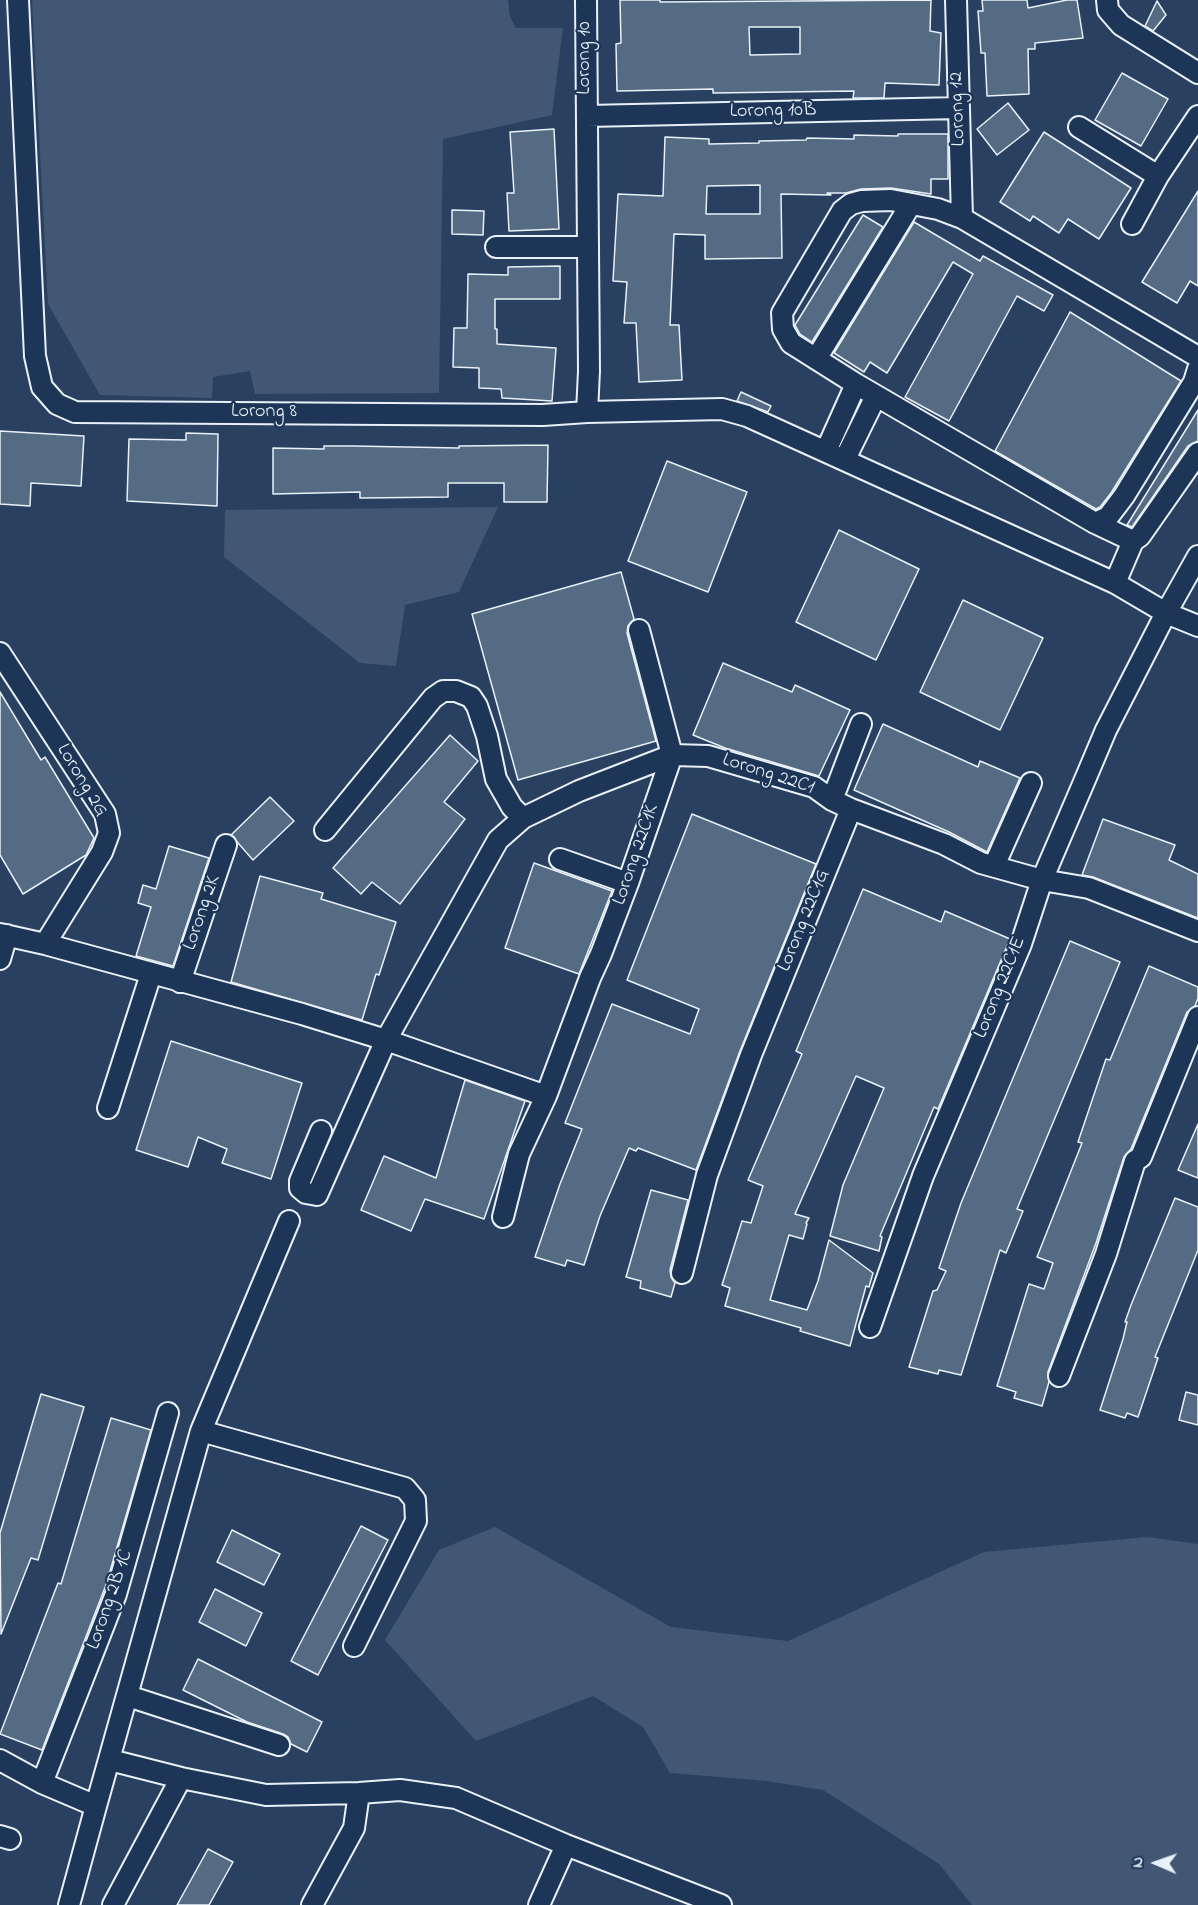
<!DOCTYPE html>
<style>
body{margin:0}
#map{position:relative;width:1198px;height:1905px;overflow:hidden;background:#294061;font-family:"Indie Flower",sans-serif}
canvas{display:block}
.north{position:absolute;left:1126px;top:1833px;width:60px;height:60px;-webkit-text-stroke:4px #1d3557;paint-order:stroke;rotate:272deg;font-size:16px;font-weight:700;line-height:24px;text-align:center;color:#e8f1f8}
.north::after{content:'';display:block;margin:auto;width:21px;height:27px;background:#e8f1f8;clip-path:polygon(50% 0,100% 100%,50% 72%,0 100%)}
</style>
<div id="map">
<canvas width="1198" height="1905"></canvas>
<div class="north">N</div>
</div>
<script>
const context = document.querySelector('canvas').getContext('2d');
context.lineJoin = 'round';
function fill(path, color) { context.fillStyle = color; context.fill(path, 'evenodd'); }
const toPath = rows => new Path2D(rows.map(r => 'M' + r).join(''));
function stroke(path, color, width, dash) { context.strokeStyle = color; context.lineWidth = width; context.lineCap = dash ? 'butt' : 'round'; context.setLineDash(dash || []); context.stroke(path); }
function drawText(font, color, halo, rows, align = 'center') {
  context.font = font + ' "Indie Flower",sans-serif'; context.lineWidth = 4.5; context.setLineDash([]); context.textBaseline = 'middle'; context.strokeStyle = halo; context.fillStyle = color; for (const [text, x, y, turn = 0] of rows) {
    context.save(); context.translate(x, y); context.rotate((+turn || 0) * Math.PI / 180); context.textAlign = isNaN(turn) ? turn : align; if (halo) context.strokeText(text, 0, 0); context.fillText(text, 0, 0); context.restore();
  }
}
fill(toPath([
 [32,0,508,0,510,17,516,28,563,28,552,115,443,139,439,393,255,394,250,371,213,377,212,398,100,395,48,304],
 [498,507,459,592,405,605,396,666,360,663,224,557,225,510],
 [495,1527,671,1627,788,1641,984,1552,1147,1537,1198,1544,1198,1905,972,1905,939,1864,823,1790,767,1781,670,1773,643,1727,593,1696,476,1741,385,1640,439,1550]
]), '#415774');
const building = toPath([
 [620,0,660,0,660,2,931,0,930,31,941,33,939,85,885,83,884,98,853,98,854,91,713,93,713,89,617,91,616,44,621,43,620,0],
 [749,27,800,27,800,54,750,55,749,27],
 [982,0,1027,0,1028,8,1067,0,1077,0,1083,38,1035,43,1035,49,1028,49,1029,94,987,96,985,53,981,53,978,11,983,11,982,0],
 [1157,1,1166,15,1153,31,1145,26,1157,1],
 [1122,73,1168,99,1141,146,1095,120,1122,73],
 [1008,103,1029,130,997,155,977,129,1008,103],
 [554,129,559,229,509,231,507,193,514,193,510,132,554,129],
 [1044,132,1131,188,1099,239,1068,219,1059,233,1033,216,1030,221,1000,202,1044,132],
 [898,134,948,134,948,179,931,179,931,194,891,188,861,189,846,193,827,193,831,195,781,194,782,258,705,259,705,235,674,234,670,325,679,325,682,380,639,382,636,323,624,323,627,282,613,281,618,194,663,196,665,137,709,139,709,144,759,143,759,141,806,140,807,138,854,139,854,135,898,136,898,134],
 [760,185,760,214,706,214,707,186,760,185],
 [1198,191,1198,286,1190,281,1177,303,1142,282,1198,191],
 [452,210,484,211,483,235,452,234,452,210],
 [863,215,883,227,812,342,800,334,795,325,863,215],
 [914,222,980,261,983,256,1053,295,1044,311,1017,296,949,421,905,397,973,274,953,262,887,373,870,362,864,372,834,353,914,222],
 [560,266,560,299,495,299,495,329,497,329,497,344,556,348,552,401,502,398,501,389,479,388,479,368,453,367,454,328,467,328,468,274,508,275,508,267,560,266],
 [1070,312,1181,381,1111,493,1100,507,1096,509,995,451,1070,312],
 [741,392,771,406,768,412,737,401,741,392],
 [1198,410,1198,441,1188,446,1132,527,1127,525,1198,410],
 [0,431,84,436,81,486,31,483,30,506,0,504,0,431],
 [186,433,218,434,217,506,127,501,129,439,186,440,186,433],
 [548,445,547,502,504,502,504,483,448,483,448,497,360,498,360,492,273,494,273,448,324,449,324,446,353,446,459,448,459,446,548,445],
 [667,461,747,492,708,592,628,561,667,461],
 [839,530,919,569,876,660,796,622,839,530],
 [621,572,634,619,628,626,627,633,656,741,518,780,472,614,621,572],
 [963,600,1043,638,1000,730,920,692,963,600],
 [723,663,792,692,795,685,850,710,819,776,725,748,693,735,723,663],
 [0,692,41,760,45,757,94,838,86,855,23,894,0,855,0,692],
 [883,724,978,767,980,761,1020,778,987,852,949,832,854,790,883,724],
 [450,735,478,761,444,802,465,819,400,904,372,882,361,894,333,868,450,735],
 [270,797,294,821,253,860,231,835,270,797],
 [692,814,816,864,740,1051,696,1170,638,1148,636,1151,629,1148,600,1216,584,1265,567,1260,565,1266,535,1257,560,1184,582,1129,565,1123,612,1004,690,1034,699,1009,627,980,692,814],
 [1103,819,1175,845,1169,860,1198,874,1198,918,1093,877,1082,875,1103,819],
 [169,846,209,858,173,966,136,956,151,907,138,903,143,885,156,889,169,846],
 [534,863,612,891,579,974,505,948,534,863],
 [260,876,323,893,321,899,396,922,379,975,376,974,362,1020,231,982,260,876],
 [863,889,941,922,945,911,1010,939,938,1109,934,1107,906,1174,880,1236,882,1237,879,1251,830,1236,843,1185,884,1088,856,1076,795,1214,809,1218,806,1223,807,1224,803,1239,789,1235,770,1300,807,1310,818,1281,829,1240,873,1273,869,1287,866,1286,850,1346,800,1331,801,1328,725,1306,730,1288,722,1285,742,1221,751,1223,763,1186,748,1180,802,1054,796,1051,863,889],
 [1070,941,1120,962,1017,1209,1023,1211,1006,1253,1000,1250,961,1375,939,1370,938,1374,909,1367,933,1291,937,1290,946,1271,939,1268,961,1203,1070,941],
 [1149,966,1198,987,1198,998,1195,1006,1187,1012,1131,1149,1124,1157,1096,1243,1048,1372,1049,1382,1042,1406,1014,1398,1016,1392,997,1386,1029,1284,1044,1289,1053,1263,1037,1257,1082,1143,1078,1142,1106,1059,1110,1060,1149,966],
 [171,1041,302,1083,271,1179,222,1163,227,1149,198,1137,188,1167,136,1150,171,1041],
 [465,1080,525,1101,484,1219,425,1199,411,1231,361,1210,384,1156,436,1178,465,1080],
 [1198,1124,1198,1178,1178,1170,1198,1124],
 [651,1190,688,1200,670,1270,671,1277,675,1283,671,1297,640,1288,641,1281,626,1277,651,1190],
 [1175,1198,1198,1207,1198,1250,1155,1357,1158,1358,1138,1417,1127,1413,1125,1418,1100,1410,1123,1339,1127,1322,1125,1322,1131,1305,1175,1198],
 [1186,1392,1198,1395,1198,1425,1179,1420,1186,1392],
 [41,1394,84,1407,38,1560,31,1558,1,1634,0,1533,41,1394],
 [111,1418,151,1430,106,1585,42,1750,0,1734,58,1583,61,1584,111,1418],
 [361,1526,388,1540,318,1675,291,1661,361,1526],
 [232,1530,280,1554,264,1585,217,1562,232,1530],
 [215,1589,262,1613,246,1646,199,1622,215,1589],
 [198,1659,322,1722,307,1752,291,1744,288,1737,283,1734,247,1722,183,1690,198,1659],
 [208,1849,233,1862,209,1905,177,1905,208,1849]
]);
fill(building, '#556a83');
stroke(building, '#e8f1f8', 1.5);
const minor = toPath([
 [18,0,35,356,42,387,57,404,75,412,543,415,587,412,589,371,586,0],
 [956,0,962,218],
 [1107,0,1108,10,1121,25,1198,73],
 [587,116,959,108],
 [1079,127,1158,176],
 [1132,224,1158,176,1198,116],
 [496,247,587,247],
 [1198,357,962,218,938,209,891,200,862,201,851,204,842,211,782,313,783,329,791,343,856,384,1095,523,1133,541,1140,536,1198,453],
 [816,359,911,204],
 [587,412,722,409,747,416,1115,583,1166,613,1198,626],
 [826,451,856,384],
 [845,459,876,396],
 [1095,523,1108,517,1124,496,1194,382,1198,369],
 [1115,583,1133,541],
 [0,653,105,814,109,833,102,852,45,944],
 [832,800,861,724],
 [325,830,433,698,443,691,456,691,471,697,477,706,487,736,496,779,512,807,523,818,579,791,672,755,708,756,814,787,832,800,851,809,944,844,981,863,1042,880,1089,888,1198,931],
 [560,859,628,883],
 [994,866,1031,783],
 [0,934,45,944,302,1014,386,1040,498,840,523,818],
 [0,959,7,935],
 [180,982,226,845],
 [108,1108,151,974],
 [321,1131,300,1181,300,1188,306,1193,317,1195,386,1040,546,1096,590,978,601,954,628,883,672,755,639,630],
 [503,1217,519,1154,546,1096],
 [682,1273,707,1175,751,1055,851,809],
 [870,1327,923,1176,1021,944,1042,880,1084,782,1106,730,1166,613,1198,556],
 [1059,1376,1106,1254,1135,1161,1141,1157,1198,1017],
 [201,1431,289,1221],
 [128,1696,279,1745],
 [0,1760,42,1783,96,1806,201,1431,405,1488,415,1500,416,1521,354,1646],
 [110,1760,181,1778,266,1795,359,1793,400,1790,456,1798,566,1845,721,1905],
 [42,1783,116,1594,168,1413],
 [0,1836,10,1839],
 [69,1905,96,1806],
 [113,1905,181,1778],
 [312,1905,354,1828,359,1793],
 [539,1905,566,1845]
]);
stroke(minor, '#e8f1f8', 24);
stroke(minor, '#1d3557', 20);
drawText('20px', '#e8f1f8', '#1d3557', [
 ["Lorong 10",586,58,-90],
 ["Lorong 12",959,109,-92],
 ["Lorong 10B",773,112,-1],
 ["Lorong 8",264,413],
 ["Lorong 22C1",768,775,18],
 ["Lorong 2G",81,781,59],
 ["Lorong 22C1K",637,855,-71],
 ["Lorong 2K",203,913,-71],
 ["Lorong 22C1G",805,921,-68],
 ["Lorong 22C1E",1001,988,-68],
 ["Lorong 2B 1C",111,1600,-71]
]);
</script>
